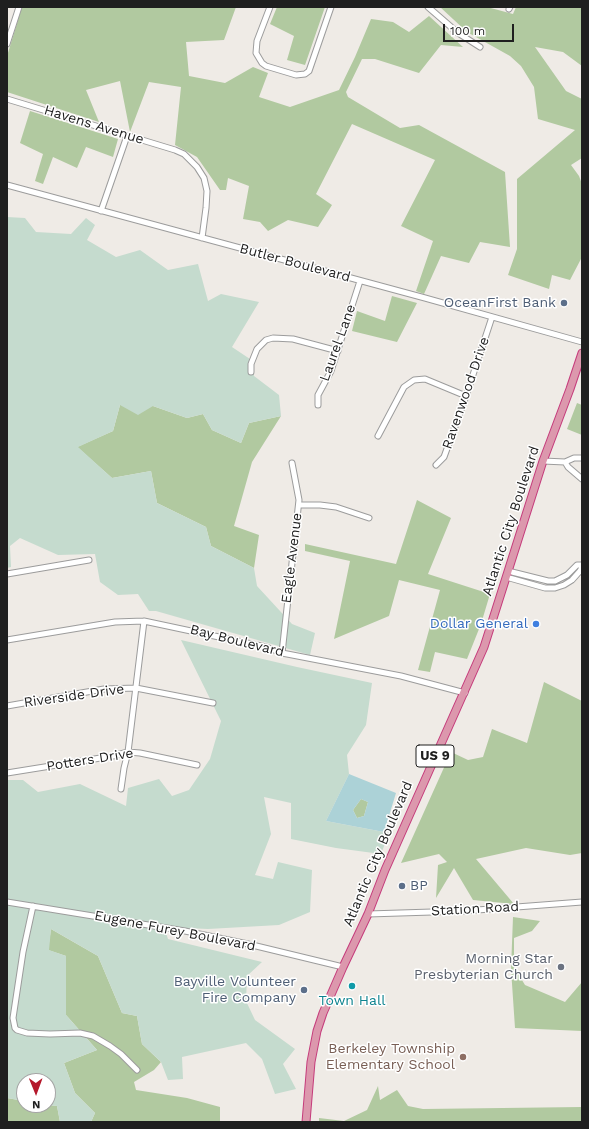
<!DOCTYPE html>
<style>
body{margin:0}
#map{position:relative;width:589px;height:1129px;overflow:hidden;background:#efebe6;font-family:"Work Sans",sans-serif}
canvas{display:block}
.frame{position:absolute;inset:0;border:8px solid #1f1f1f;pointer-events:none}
.north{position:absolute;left:16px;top:1073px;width:40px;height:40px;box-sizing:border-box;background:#fff;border:1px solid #a5a5a5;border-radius:50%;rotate:179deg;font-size:11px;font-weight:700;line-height:16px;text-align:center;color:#1f1f1f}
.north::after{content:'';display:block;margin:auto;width:14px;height:18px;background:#b5192c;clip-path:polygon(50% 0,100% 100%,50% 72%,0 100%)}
.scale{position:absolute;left:443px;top:24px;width:71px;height:18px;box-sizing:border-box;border:2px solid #1f1f1f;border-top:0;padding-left:5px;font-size:12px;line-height:14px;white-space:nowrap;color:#1f1f1f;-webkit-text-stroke:3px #fff;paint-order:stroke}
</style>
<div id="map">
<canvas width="589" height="1129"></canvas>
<div class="frame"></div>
<div class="north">N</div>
<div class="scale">100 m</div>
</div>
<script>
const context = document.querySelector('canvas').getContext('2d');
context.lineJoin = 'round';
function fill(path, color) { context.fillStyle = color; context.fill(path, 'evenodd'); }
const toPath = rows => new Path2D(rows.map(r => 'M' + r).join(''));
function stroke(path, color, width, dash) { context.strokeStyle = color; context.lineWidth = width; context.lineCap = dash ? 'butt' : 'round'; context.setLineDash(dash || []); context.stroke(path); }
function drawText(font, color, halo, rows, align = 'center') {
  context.font = font + ' "Work Sans",sans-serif'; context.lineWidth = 3; context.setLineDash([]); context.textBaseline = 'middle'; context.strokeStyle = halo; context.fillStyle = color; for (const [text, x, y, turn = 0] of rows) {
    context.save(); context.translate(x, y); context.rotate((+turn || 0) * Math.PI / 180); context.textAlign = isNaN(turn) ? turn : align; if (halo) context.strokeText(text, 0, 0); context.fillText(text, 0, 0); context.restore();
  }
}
fill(toPath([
 [22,7,236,7,224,40,186,42,189,76,225,83,253,67,268,73,259,97,290,107,339,90,355,57,371,19,393,22,409,32,429,16,463,47,441,45,419,73,375,59,362,59,346,92,348,97,400,128,419,125,505,172,510,247,480,242,469,263,441,256,424,294,416,291,433,241,401,226,435,160,352,124,316,194,332,205,318,227,288,220,268,231,260,222,243,219,249,186,228,178,226,190,220,190,197,157,175,145,181,87,149,82,130,132,120,81,86,90,99,122,7,92,7,56],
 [277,7,325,7,305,65,287,60,294,36,270,24],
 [440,7,487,7,513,14,516,7,582,7,582,66,563,52,535,47,566,91,582,99,582,158,571,165,579,176,582,184,582,257,570,280,552,275,549,289,508,275,517,249,517,179,575,130,538,119,534,87,521,66,510,56,467,32],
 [30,111,118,139,113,157,86,147,77,168,53,157,43,184,35,181,43,154,20,143],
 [392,296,417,303,397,342,352,331,357,311,385,321],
 [577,403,582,405,582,435,567,429],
 [120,405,153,406,187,418,203,414,212,430,241,443,249,423,281,416,252,462,234,526,259,535,254,568,211,546,206,527,157,503,151,471,112,478,77,447,113,431],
 [417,500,451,518,428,574,490,594,481,624,467,659,435,652,430,672,418,670,440,590,399,580,389,616,334,639,350,561,305,551,305,544,396,564],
 [544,682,582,701,582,853,570,855,526,848,476,859,514,904,473,900,454,868,436,898,438,865,447,862,439,854,401,863,451,752,468,760,483,757,492,729,527,743],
 [361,799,368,802,364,816,357,818,353,810],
 [513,917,540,921,532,931,514,938,514,967,525,985,565,1002,582,982,582,1031,515,1028,511,969],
 [51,929,98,956,122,1013,137,1016,142,1044,161,1062,154,1070,134,1082,136,1090,187,1098,220,1107,220,1122,91,1122,95,1113,75,1093,64,1063,97,1050,66,1015,66,956,48,950],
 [378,1086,380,1100,397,1090,408,1106,423,1109,582,1107,582,1122,319,1122,319,1118,344,1121,367,1110],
 [7,1098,24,1101,24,1105,48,1105,57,1106,60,1122,7,1122]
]), '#b1c9a0');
fill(toPath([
 [7,217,25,218,36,232,71,234,86,218,95,225,87,240,116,257,140,250,168,270,198,264,208,301,221,294,259,302,232,347,253,361,254,376,279,395,281,416,249,423,241,443,212,430,203,414,187,418,153,406,138,415,120,405,113,431,78,447,112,478,151,471,157,503,206,527,211,546,254,568,257,586,292,624,315,633,310,655,156,611,149,611,138,594,118,595,100,582,95,554,58,555,20,538,10,546,11,567,7,568],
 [181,640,297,667,372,683,366,725,347,755,349,774,326,821,389,833,381,854,336,848,291,839,291,803,264,797,271,834,255,875,273,879,278,862,312,870,310,912,279,925,208,929,164,927,168,939,262,962,247,976,246,1001,255,1020,295,1049,283,1064,296,1089,275,1094,262,1059,246,1043,182,1057,183,1079,168,1080,161,1062,142,1044,137,1016,122,1013,98,956,51,929,49,950,66,956,66,1015,97,1050,64,1063,75,1093,95,1113,91,1122,60,1122,57,1106,48,1105,48,1081,24,1081,24,1101,7,1098,7,780,23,780,38,792,80,784,126,806,128,788,159,779,172,796,189,790,210,759,221,721]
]), '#c5dbce');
fill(toPath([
 [349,774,396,793,384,832,326,821],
 [361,799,368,802,364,816,357,818,353,810]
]), '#acd2d7');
const minor = toPath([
 [270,7,257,41,256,53,262,63,266,66,296,75,305,74,309,71,331,7],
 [428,7,458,33,480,47],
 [509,9,510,7],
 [7,44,19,7],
 [7,99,175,150,184,154,197,167,204,178,207,191,206,208,202,238],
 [7,185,425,298,582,342],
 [101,211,127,136],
 [251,372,251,364,257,349,266,340,273,338,293,339,338,351],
 [318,405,318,395,331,371,360,281],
 [378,436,404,387,414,380,425,379,466,396],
 [582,458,574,458,565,462,568,467,582,479],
 [543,461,565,462],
 [436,465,444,457,466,396,492,317],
 [299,505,320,505,336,507,369,518],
 [508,571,548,581,555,581,567,575,577,565,582,565],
 [7,574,89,560],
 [506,577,545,588,555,588,564,585,572,580,580,571,582,567],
 [7,640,115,622,144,621,266,647,282,653,401,676,465,693],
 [282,653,299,500,292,463],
 [7,706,104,689,136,688,213,703],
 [7,773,113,756,128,752,140,753,197,765],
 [121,789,124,768,128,752,144,621],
 [7,902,185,931,248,944,343,967],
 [33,906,23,952,13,1018,15,1028,17,1030,27,1033,50,1034,80,1033,93,1036,110,1046,121,1054,137,1070],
 [368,914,464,911,582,902]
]);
const highway = toPath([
 [306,1122,311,1062,317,1031,323,1013,343,967,368,914,385,870,484,647,543,461,570,389,582,353]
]);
stroke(minor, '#9c9c9c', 7);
stroke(highway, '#c53b7b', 9);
stroke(minor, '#fff', 5);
stroke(highway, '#dc98ad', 7);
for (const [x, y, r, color] of [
 [564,303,4,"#5c6f8a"],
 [536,624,4,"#3f7fe0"],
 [402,886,4,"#5c6f8a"],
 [561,967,4,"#6b7280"],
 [352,986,4,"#0f9aa8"],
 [304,990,4,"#5c6f8a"],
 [463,1057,4,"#8d6e63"]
]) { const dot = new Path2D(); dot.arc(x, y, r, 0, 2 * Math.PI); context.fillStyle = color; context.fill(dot); stroke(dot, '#fff', 1.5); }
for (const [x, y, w] of [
 [435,756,38]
]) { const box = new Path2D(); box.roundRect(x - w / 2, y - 11, w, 22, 3); context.fillStyle = '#fff'; context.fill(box); stroke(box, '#1f1f1f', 1); }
drawText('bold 13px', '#1f1f1f', null, [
 ["US 9",435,756]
]);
drawText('14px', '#1f1f1f', '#fff', [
 ["Havens Avenue",94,125,17],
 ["Butler Boulevard",295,263,15],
 ["Laurel Lane",338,343,-70],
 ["Ravenwood Drive",466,393,-71],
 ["Atlantic City Boulevard",511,521,-72],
 ["Eagle Avenue",292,558,-83],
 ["Bay Boulevard",237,641,14],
 ["Riverside Drive",74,696,-8],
 ["Potters Drive",90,760,-9],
 ["Atlantic City Boulevard",378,854,-67],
 ["Station Road",475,909,-3],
 ["Eugene Furey Boulevard",175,931,11]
]);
drawText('14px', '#4e5e75', '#fff', [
 ["OceanFirst Bank",556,303],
 ["BP",410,886,"left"],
 ["Bayville Volunteer",296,982],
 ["Fire Company",296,998]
], 'right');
drawText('14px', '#366cbe', '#fff', [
 ["Dollar General",528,624]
], 'right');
drawText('14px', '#5b616d', '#fff', [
 ["Morning Star",553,959],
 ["Presbyterian Church",553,975]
], 'right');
drawText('14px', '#0d838f', '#fff', [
 ["Town Hall",352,1001]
]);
drawText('14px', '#785e54', '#fff', [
 ["Berkeley Township",455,1049],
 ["Elementary School",455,1065]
], 'right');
</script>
